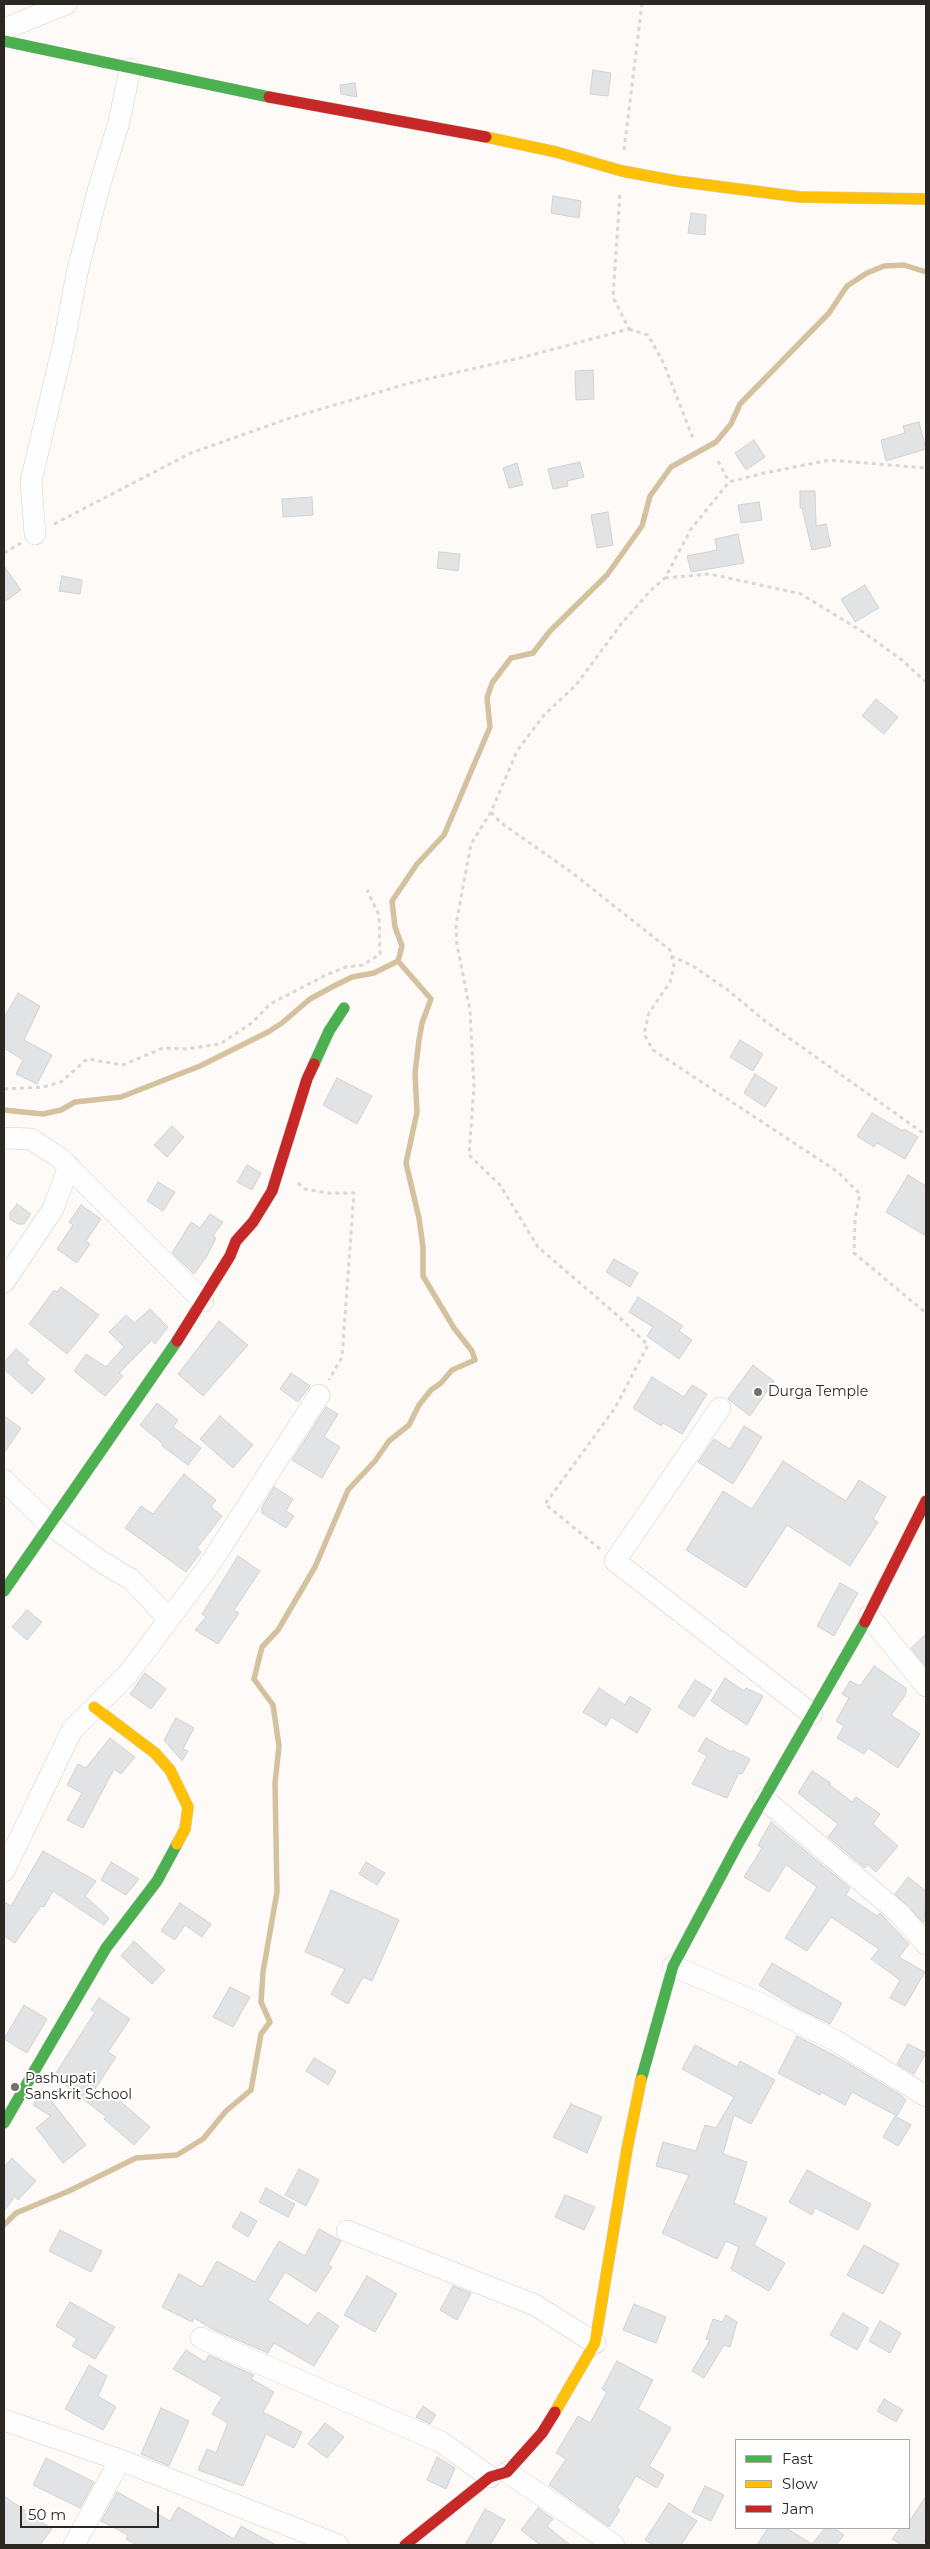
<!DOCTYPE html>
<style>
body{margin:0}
#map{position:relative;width:930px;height:2549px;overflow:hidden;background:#fdfaf7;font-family:Montserrat,sans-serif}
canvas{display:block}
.frame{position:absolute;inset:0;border:5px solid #2b2722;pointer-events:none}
.legend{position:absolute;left:735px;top:2439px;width:175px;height:90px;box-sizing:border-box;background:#fff;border:1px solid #aaa9a7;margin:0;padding:6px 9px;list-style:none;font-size:15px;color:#2b2722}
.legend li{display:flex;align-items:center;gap:10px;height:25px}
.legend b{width:25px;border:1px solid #aaa9a7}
.scale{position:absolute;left:20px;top:2506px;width:139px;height:22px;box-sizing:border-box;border:2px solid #2b2722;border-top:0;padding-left:6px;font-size:15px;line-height:18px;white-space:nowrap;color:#2b2722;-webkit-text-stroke:4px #fff;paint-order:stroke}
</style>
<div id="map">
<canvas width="930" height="2549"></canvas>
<div class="frame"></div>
<ul class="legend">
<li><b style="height:6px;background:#4caf50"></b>Fast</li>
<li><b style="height:6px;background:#ffc107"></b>Slow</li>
<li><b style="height:6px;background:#c62828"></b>Jam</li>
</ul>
<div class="scale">50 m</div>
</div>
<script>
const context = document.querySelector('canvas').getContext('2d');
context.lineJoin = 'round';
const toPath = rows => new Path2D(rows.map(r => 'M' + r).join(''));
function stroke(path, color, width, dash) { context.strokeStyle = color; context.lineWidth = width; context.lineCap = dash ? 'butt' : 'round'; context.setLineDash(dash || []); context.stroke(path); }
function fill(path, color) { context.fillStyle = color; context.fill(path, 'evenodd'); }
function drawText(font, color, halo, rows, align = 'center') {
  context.font = font + ' Montserrat,sans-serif'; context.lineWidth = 4; context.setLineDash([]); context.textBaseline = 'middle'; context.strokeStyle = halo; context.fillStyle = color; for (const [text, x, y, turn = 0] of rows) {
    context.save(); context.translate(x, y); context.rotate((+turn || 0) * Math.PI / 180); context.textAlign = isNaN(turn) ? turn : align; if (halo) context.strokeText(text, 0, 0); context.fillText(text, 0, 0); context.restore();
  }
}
stroke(toPath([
 [4,1110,43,1114,61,1110,75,1102,121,1097,200,1066,268,1032,282,1023,310,999,334,986,352,977,374,973,398,961],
 [4,2225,16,2213,69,2191,136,2158,177,2155,203,2139,226,2111,251,2090,261,2034,270,2022,261,2002,263,1972,277,1892,275,1783,279,1746,273,1705,254,1679,262,1647,278,1630,315,1567,348,1490,375,1461,389,1441,409,1425,419,1405,431,1390,441,1383,452,1370,475,1360,472,1351,454,1328,423,1276,423,1247,419,1218,406,1163,417,1112,415,1073,419,1040,422,1023,431,999,398,961,402,946,395,927,392,901,417,864,444,835,490,727,487,698,492,683,511,658,533,653,550,631,607,575,642,526,650,496,671,467,716,442,731,424,740,404,829,313,847,286,867,273,884,266,904,265,926,272]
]), '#d4c19e', 5.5);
const building = toPath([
 [593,70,611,73,608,96,590,94,593,70],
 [355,83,357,97,341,94,340,85,355,83],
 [553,196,581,201,579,218,551,213,553,196],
 [691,213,706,215,705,235,688,233,691,213],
 [593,370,594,399,576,400,575,371,593,370],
 [919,422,926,449,886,461,881,440,905,433,903,426,919,422],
 [754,440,765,457,746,470,735,453,754,440],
 [580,462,584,477,567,481,568,486,553,489,548,469,580,462],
 [517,463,523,485,509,488,503,468,517,463],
 [800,491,815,491,816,526,826,524,831,546,812,550,802,508,800,508,800,491],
 [312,497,313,515,283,517,282,499,312,497],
 [759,502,762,520,741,523,738,505,759,502],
 [608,512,613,545,597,548,591,515,608,512],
 [738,534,744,563,691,572,687,556,717,550,715,539,738,534],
 [439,552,460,554,458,571,437,568,439,552],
 [4,566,21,590,4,602,4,566],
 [62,576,82,580,80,594,59,591,62,576],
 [865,585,879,608,855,622,841,599,865,585],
 [876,699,898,717,884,734,862,716,876,699],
 [18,993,40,1006,24,1040,52,1055,37,1084,16,1074,23,1060,4,1048,4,1018,18,993],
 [740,1040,763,1054,753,1071,730,1057,740,1040],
 [755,1074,777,1088,765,1107,744,1093,755,1074],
 [337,1078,372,1096,357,1124,323,1105,337,1078],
 [872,1113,903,1131,904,1129,918,1137,905,1159,877,1143,874,1147,857,1136,872,1113],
 [172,1126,184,1137,167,1157,154,1145,172,1126],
 [247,1165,261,1173,252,1190,237,1182,247,1165],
 [908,1175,926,1186,926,1236,886,1212,908,1175],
 [158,1182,175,1192,163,1211,147,1201,158,1182],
 [17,1204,31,1214,24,1224,18,1224,10,1219,10,1213,17,1204],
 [81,1205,101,1219,86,1241,90,1244,77,1263,57,1249,73,1225,69,1222,81,1205],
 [210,1214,223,1222,213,1236,216,1238,207,1256,194,1274,172,1253,191,1222,200,1228,210,1214],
 [614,1259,638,1273,630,1287,606,1272,614,1259],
 [61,1287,99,1315,67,1354,29,1324,54,1290,57,1292,61,1287],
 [638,1297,683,1326,679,1331,692,1340,679,1359,647,1336,653,1327,629,1312,638,1297],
 [150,1309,168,1327,155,1344,152,1340,119,1373,123,1376,105,1396,74,1371,86,1354,106,1367,124,1347,109,1332,126,1315,134,1323,150,1309],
 [219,1321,248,1345,203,1396,178,1374,219,1321],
 [16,1349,29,1360,26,1363,45,1379,32,1394,4,1369,4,1362,16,1349],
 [753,1365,774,1381,750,1416,728,1399,753,1365],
 [291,1373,310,1386,298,1402,280,1389,291,1373],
 [652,1377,684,1397,692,1385,707,1394,682,1434,663,1423,661,1426,633,1408,652,1377],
 [157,1403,178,1420,173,1427,201,1448,188,1465,162,1446,163,1444,140,1425,157,1403],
 [326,1407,338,1414,324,1437,340,1447,322,1478,292,1460,326,1407],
 [4,1416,21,1428,4,1453,4,1416],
 [220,1416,253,1445,233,1468,200,1439,220,1416],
 [744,1426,762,1437,733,1484,698,1462,714,1439,730,1449,744,1426],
 [783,1461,846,1501,859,1480,886,1497,873,1519,878,1522,850,1566,787,1525,746,1588,686,1550,723,1491,752,1509,783,1461],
 [184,1474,216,1500,211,1507,222,1516,197,1548,201,1552,186,1572,125,1528,141,1506,153,1514,184,1474],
 [274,1487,293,1499,286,1511,294,1516,286,1528,262,1513,262,1507,274,1487],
 [238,1556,260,1571,234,1610,239,1613,218,1644,195,1630,206,1617,202,1614,238,1556],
 [840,1583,858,1593,834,1636,817,1626,840,1583],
 [27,1610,42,1622,27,1640,12,1627,27,1610],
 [926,1634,926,1667,911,1648,926,1634],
 [874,1666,906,1688,906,1694,891,1715,920,1734,898,1768,868,1748,864,1754,837,1738,844,1726,836,1721,849,1698,842,1694,850,1681,860,1686,874,1666],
 [145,1673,166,1689,151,1709,130,1694,145,1673],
 [725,1678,744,1691,746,1688,763,1696,747,1725,711,1701,725,1678],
 [695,1680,712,1690,694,1717,678,1707,695,1680],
 [599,1688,625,1705,630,1696,651,1709,637,1733,611,1717,606,1726,583,1712,599,1688],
 [176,1718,194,1728,183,1749,188,1751,182,1761,164,1740,176,1718],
 [110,1738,135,1757,121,1774,114,1769,83,1828,67,1820,82,1793,67,1785,78,1764,86,1768,110,1738],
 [706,1738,731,1752,732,1750,750,1759,742,1774,739,1773,727,1798,692,1784,707,1756,698,1751,706,1738],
 [812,1771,831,1783,830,1785,852,1802,856,1797,880,1814,873,1824,898,1846,876,1872,867,1864,865,1868,828,1837,838,1824,798,1793,812,1771],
 [771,1822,850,1888,846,1895,877,1916,880,1913,909,1944,899,1957,925,1972,905,2006,890,1998,900,1980,871,1959,879,1949,831,1917,807,1951,785,1938,817,1887,786,1865,769,1892,744,1877,762,1848,758,1845,771,1822],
 [43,1851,96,1881,85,1896,109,1918,104,1925,53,1891,44,1907,41,1906,15,1943,4,1936,4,1902,11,1906,43,1851],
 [111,1862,139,1879,126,1895,101,1880,111,1862],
 [366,1862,385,1873,377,1885,359,1874,366,1862],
 [908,1877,926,1891,924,1923,895,1894,908,1877],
 [331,1890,399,1920,372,1981,363,1977,348,2004,331,1994,345,1969,305,1952,331,1890],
 [180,1903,211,1924,202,1937,185,1925,175,1940,161,1931,180,1903],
 [134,1941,165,1970,152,1984,121,1956,134,1941],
 [772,1963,842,2003,830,2024,793,2006,759,1985,772,1963],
 [230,1987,250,1997,233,2027,213,2017,230,1987],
 [99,1998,130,2019,108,2052,116,2057,95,2089,118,2104,120,2101,150,2127,134,2145,104,2119,106,2117,54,2076,95,2012,91,2010,99,1998],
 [24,2005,47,2019,27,2053,4,2039,24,2005],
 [797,2036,841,2059,902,2096,906,2100,897,2116,852,2092,845,2105,821,2092,820,2095,778,2073,797,2036],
 [908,2044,926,2053,914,2074,897,2064,908,2044],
 [695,2045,737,2067,740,2061,775,2080,751,2124,734,2115,723,2154,747,2162,734,2203,767,2218,754,2245,785,2263,769,2291,731,2269,739,2247,726,2241,717,2259,662,2233,689,2175,656,2166,663,2142,696,2151,705,2125,716,2128,734,2097,682,2069,695,2045],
 [314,2058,336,2071,328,2085,306,2071,314,2058],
 [42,2089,86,2145,63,2163,36,2128,51,2116,33,2105,42,2089],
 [571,2104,602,2117,587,2153,553,2137,571,2104],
 [895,2116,911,2125,898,2146,883,2137,895,2116],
 [12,2158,36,2181,18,2200,15,2196,4,2211,4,2167,12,2158],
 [299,2169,319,2180,306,2206,285,2195,299,2169],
 [807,2170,871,2204,858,2230,815,2208,812,2215,789,2202,807,2170],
 [266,2188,295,2204,288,2217,259,2202,266,2188],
 [565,2195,595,2207,584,2230,555,2217,565,2195],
 [241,2212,257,2221,248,2237,232,2227,241,2212],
 [319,2229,341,2241,328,2265,332,2267,316,2292,285,2272,268,2300,308,2326,318,2312,339,2326,314,2366,274,2343,268,2353,214,2330,194,2318,192,2322,162,2307,179,2274,202,2287,217,2261,255,2282,279,2241,305,2256,319,2229],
 [60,2230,102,2251,91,2272,49,2251,60,2230],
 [864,2245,899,2264,883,2294,847,2275,864,2245],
 [367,2276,397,2294,375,2332,344,2315,367,2276],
 [453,2286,471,2293,457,2320,440,2310,453,2286],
 [70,2302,115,2327,95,2359,72,2346,77,2339,56,2326,70,2302],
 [634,2304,666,2317,656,2343,623,2330,634,2304],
 [843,2313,869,2328,857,2350,830,2335,843,2313],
 [726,2315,737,2322,730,2347,724,2345,704,2378,692,2371,710,2340,706,2339,713,2319,722,2322,726,2315],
 [880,2321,901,2333,890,2353,869,2341,880,2321],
 [186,2350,205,2362,209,2355,254,2375,251,2379,274,2392,263,2412,302,2432,294,2448,266,2434,243,2486,198,2470,207,2449,216,2453,228,2423,212,2414,222,2397,173,2369,186,2350],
 [617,2361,653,2380,638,2409,671,2428,649,2466,664,2475,657,2488,636,2476,617,2508,620,2510,609,2527,549,2485,566,2459,556,2453,578,2416,590,2423,607,2392,602,2389,617,2361],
 [89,2365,107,2376,98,2396,116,2407,103,2430,65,2409,89,2365],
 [884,2399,903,2410,896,2422,877,2411,884,2399],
 [423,2406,436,2415,430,2424,416,2417,423,2406],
 [161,2408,189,2421,169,2466,141,2454,161,2408],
 [325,2423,344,2437,327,2458,308,2444,325,2423],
 [437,2457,455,2468,446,2489,427,2480,437,2457],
 [46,2458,94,2482,80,2508,33,2485,46,2458],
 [705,2486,724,2495,711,2521,692,2512,705,2486],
 [117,2492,170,2521,178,2507,234,2539,241,2526,276,2545,137,2545,126,2539,128,2535,101,2521,117,2492],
 [4,2496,52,2529,40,2545,4,2545,4,2496],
 [926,2496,926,2539,922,2545,902,2545,892,2539,900,2528,909,2528,909,2522,926,2496],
 [669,2503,697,2521,681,2545,654,2545,645,2540,669,2503],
 [538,2508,553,2519,547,2526,570,2545,540,2545,521,2530,538,2508],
 [485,2509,505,2520,490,2545,465,2545,485,2509],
 [768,2528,786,2528,812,2544,825,2528,834,2528,844,2535,836,2545,757,2545,768,2528]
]);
fill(building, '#e2e3e5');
stroke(building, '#d2d2d3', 1);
const street = toPath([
 [4,29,66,4],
 [35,534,31,481,64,342,77,273,99,187,119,122,130,69],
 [4,1138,31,1139,60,1158,203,1301],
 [4,1282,53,1209,69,1166],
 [720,1408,615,1561,812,1714],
 [4,1480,50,1525,102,1562,132,1580,168,1618],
 [869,1616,926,1686],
 [764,1799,900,1914,926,1944],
 [4,1871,72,1730,128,1674,208,1567,319,1395],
 [673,1966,759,2003,836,2041,926,2096],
 [347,2231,535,2305,595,2343],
 [201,2338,441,2442,490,2477],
 [4,2420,120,2460,338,2545],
 [507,2472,614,2545],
 [74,2545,120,2460]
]);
const fast = toPath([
 [4,41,269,97],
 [314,1064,329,1031,344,1008],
 [4,1591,177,1341],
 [641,2080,673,1966,739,1842,865,1622],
 [4,2123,106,1948,157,1881,177,1844]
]);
const slow = toPath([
 [486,137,556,152,622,171,676,181,800,197,926,199],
 [94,1707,155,1753,170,1770,188,1807,185,1829,177,1844],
 [555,2412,595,2343,627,2149,641,2080]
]);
const jam = toPath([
 [269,97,486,137],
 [177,1341,230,1256,236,1241,253,1222,272,1191,307,1079,314,1064],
 [865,1622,926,1501],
 [405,2545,490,2477,507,2472,542,2433,555,2412]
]);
stroke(street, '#d2cfca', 22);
stroke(fast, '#d2cfca', 12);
stroke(slow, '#d2cfca', 12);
stroke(jam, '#d2cfca', 12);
stroke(toPath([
 [624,150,642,4],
 [629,329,648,335,664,364,694,441],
 [718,461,729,482],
 [54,524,191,453,290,418,410,383,524,357,629,329,613,297,620,193],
 [4,553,21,543],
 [665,578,710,574,801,594,863,632,902,660,926,682],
 [491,812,500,822,571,872,670,950,674,966,670,982,649,1013,644,1034,653,1050,838,1172,860,1194,855,1219,854,1253,926,1313],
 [671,956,693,966,729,991,765,1021,926,1135],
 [4,1089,43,1087,61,1082,87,1059,123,1065,163,1048,186,1049,220,1044,253,1022,270,1004,326,975,346,967,363,965,380,954,379,915,367,890],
 [298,1183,305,1189,328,1193,354,1193,342,1357,329,1380],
 [600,1549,545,1504,615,1408,648,1345,617,1315,538,1247,500,1185,469,1155,474,1087,470,1010,457,945,456,925,471,844,491,812,517,751,544,715,576,685,622,623,650,591,665,578,691,529,729,482,764,473,830,460,926,468]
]), '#d9d8d6', 3, [4, 4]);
stroke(street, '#fffefe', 21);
stroke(fast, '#4caf50', 11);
stroke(slow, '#ffc107', 11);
stroke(jam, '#c62828', 11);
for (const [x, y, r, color] of [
 [758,1392,5,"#74716d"],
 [15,2087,5,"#74716d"]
]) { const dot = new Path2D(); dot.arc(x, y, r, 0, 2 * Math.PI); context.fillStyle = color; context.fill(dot); stroke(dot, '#fff', 2); }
drawText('14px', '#2b2722', '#fff', [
 ["Durga Temple",768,1392],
 ["Pashupati",25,2079],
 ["Sanskrit School",25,2095]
], 'left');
</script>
